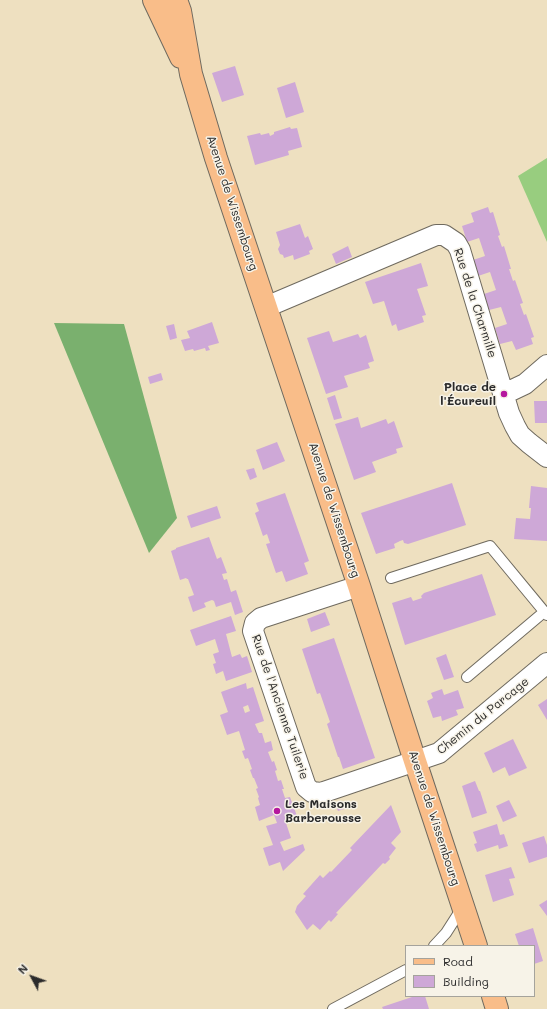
<!DOCTYPE html>
<meta charset="utf-8">
<style>
body{margin:0}
#map{position:relative;width:547px;height:1009px;overflow:hidden;background:#eee0c0;font-family:Mali,sans-serif}
canvas{display:block}
.legend{position:absolute;left:405px;top:945px;width:130px;height:52px;box-sizing:border-box;background:#f7f3e8;border:1px solid #a5a39c;margin:0;padding:5px 7px;list-style:none;font-size:12px;color:#2b2b2b}
.legend li{display:flex;align-items:center;gap:8px;height:20px}
.legend b{width:20px;border:1px solid #a5a39c}
.north{position:absolute;left:12px;top:957px;width:40px;height:40px;-webkit-text-stroke:3px #f7f3e8;paint-order:stroke;rotate:311deg;font-size:11px;font-weight:700;line-height:16px;text-align:center;color:#2b2b2b}
.north::after{content:'';display:block;margin:auto;width:14px;height:18px;background:#2b2b2b;clip-path:polygon(50% 0,100% 100%,50% 72%,0 100%)}
</style>
<div id="map">
<canvas width="547" height="1009"></canvas>
<ul class="legend">
<li><b style="height:5px;background:#f9bd89"></b>Road</li>
<li><b style="height:11px;background:#cea8d7"></b>Building</li>
</ul>
<div class="north">N</div>
</div>
<script>
const context = document.querySelector('canvas').getContext('2d');
context.lineJoin = 'round';
function fill(path, color) { context.fillStyle = color; context.fill(path, 'evenodd'); }
const toPath = rows => new Path2D(rows.map(r => 'M' + r).join(''));
function stroke(path, color, width, dash) { context.strokeStyle = color; context.lineWidth = width; context.lineCap = dash ? 'butt' : 'round'; context.setLineDash(dash || []); context.stroke(path); }
function drawText(font, color, halo, rows, align = 'center') {
  context.font = font + ' Mali,sans-serif'; context.lineWidth = 3; context.setLineDash([]); context.textBaseline = 'middle'; context.strokeStyle = halo; context.fillStyle = color; for (const [text, x, y, turn = 0] of rows) {
    context.save(); context.translate(x, y); context.rotate((+turn || 0) * Math.PI / 180); context.textAlign = isNaN(turn) ? turn : align; if (halo) context.strokeText(text, 0, 0); context.fillText(text, 0, 0); context.restore();
  }
}
fill(toPath([
 [547,158,547,242,518,176]
]), '#98cd7f');
fill(toPath([
 [54,323,124,324,177,518,149,553]
]), '#7ab06e');
fill(toPath([
 [235,66,244,95,222,102,212,73],
 [295,82,304,112,286,118,277,88],
 [290,127,291,129,297,128,302,147,288,151,289,155,255,165,247,136,260,133,261,135,269,133,270,136,274,134,274,132],
 [488,207,490,213,493,212,500,235,498,236,502,247,504,246,511,269,509,269,513,281,515,280,523,303,520,304,524,315,526,314,534,337,531,338,533,344,516,350,512,341,500,344,495,328,507,324,501,307,489,310,484,294,496,290,490,272,478,276,473,260,485,256,479,238,467,242,462,226,474,222,471,213],
 [300,224,305,238,308,236,313,249,309,251,310,254,294,260,293,255,284,258,283,255,280,254,278,249,280,245,276,232],
 [348,246,352,257,336,264,332,254],
 [421,263,428,286,417,289,426,315,422,316,424,322,398,331,396,324,392,326,384,301,373,304,365,282],
 [212,322,219,343,208,346,210,350,206,351,205,348,194,351,193,349,185,351,181,340,190,338,187,331],
 [174,324,177,338,170,340,166,326],
 [329,331,333,342,358,334,360,338,366,335,374,361,368,363,370,368,344,376,348,387,326,394,307,338],
 [161,373,163,380,150,384,148,377],
 [335,395,342,418,334,420,327,398],
 [534,401,547,401,547,423,535,423],
 [358,417,361,428,386,419,388,424,394,421,403,447,396,449,397,453,372,462,376,472,354,480,335,424],
 [277,442,285,461,263,470,256,450],
 [254,468,257,477,250,480,246,470],
 [452,483,466,525,408,544,404,543,403,540,400,541,394,544,395,548,376,554,361,513],
 [531,486,547,488,547,541,514,539,516,518,530,519,531,508,529,508],
 [285,493,309,561,304,563,308,574,286,582,282,571,276,573,266,544,270,543,267,534,263,536,255,513,259,511,256,503],
 [217,506,221,518,191,528,187,516],
 [209,537,217,559,221,557,227,573,222,574,224,580,227,579,231,592,236,590,243,612,235,615,231,602,216,607,214,601,212,600,204,603,206,607,193,612,188,597,194,595,188,579,187,579,186,578,180,580,171,551,176,549,176,548],
 [482,574,496,615,405,645,392,603,411,597,413,601,422,598,421,596,424,593],
 [325,612,330,625,311,632,307,619],
 [231,616,236,631,226,634,232,657,240,654,242,658,247,656,252,672,226,681,223,671,216,674,213,664,216,663,213,654,219,652,215,639,196,646,190,630],
 [334,638,375,758,343,769,339,757,338,757,327,724,330,722,320,693,317,694,302,649],
 [446,654,454,677,444,680,436,658],
 [246,683,247,689,253,687,264,721,255,724,259,733,262,733,265,743,271,741,273,750,268,752,272,762,274,761,277,770,275,771,278,781,281,780,284,789,282,789,285,798,290,797,297,816,285,820,291,838,280,842,284,851,303,844,305,850,283,871,280,862,269,866,263,848,273,845,266,826,277,823,274,815,259,821,255,807,260,805,258,798,259,797,256,789,258,788,254,778,253,778,250,770,252,769,248,758,245,759,242,751,245,750,239,731,227,735,220,715,228,712,221,692],
 [248,705,250,711,245,713,243,707],
 [442,689,444,695,458,690,464,708,456,710,458,715,442,721,441,716,433,718,427,701,433,698,431,693],
 [547,699,547,720,538,705],
 [513,739,527,768,509,776,505,767,493,773,484,753],
 [475,781,479,791,480,791,487,813,472,818,462,786],
 [509,800,517,816,503,822,496,806],
 [345,803,347,808,338,811,336,806],
 [391,805,401,832,391,843,396,848,389,857,390,859,385,864,383,863,351,897,336,913,338,914,331,922,329,920,320,930,313,924,307,930,295,912,297,906,306,896,303,894,320,875,323,878,330,871,331,872,352,850,350,848],
 [497,824,500,835,504,834,508,846,499,849,498,845,477,852,474,844,477,843,473,832],
 [544,836,547,845,547,857,529,863,522,843],
 [511,867,515,878,509,879,514,895,493,902,485,875],
 [547,900,547,916,539,905],
 [533,928,543,961,534,964,534,946,519,946,515,934],
 [415,996,425,996,429,1009,383,1009,382,1007]
]), '#cea8d7');
const lane = toPath([
 [391,578,490,546,547,615],
 [467,677,544,612],
 [434,946,446,933,462,908],
 [333,1009,406,970]
]);
const street = toPath([
 [266,307,436,235,444,235,456,243,460,250,509,413,515,426,520,435,529,443,547,457],
 [504,394,525,384,547,365],
 [359,586,261,618,255,623,253,631,306,787,312,792,321,793,439,753,547,663]
]);
const primary = toPath([
 [154,0,181,57],
 [176,0,180,11,191,74,216,158,359,586,415,761,476,946],
 [493,996,497,1009]
]);
stroke(lane, '#6f6a5f', 12);
stroke(street, '#6f6a5f', 22);
stroke(primary, '#6f6a5f', 24);
stroke(lane, '#fff', 10);
stroke(street, '#fff', 20);
stroke(primary, '#f9bd89', 22);
for (const [x, y, r, color] of [
 [504,394,4,"#b5179e"],
 [277,811,4,"#b5179e"]
]) { const dot = new Path2D(); dot.arc(x, y, r, 0, 2 * Math.PI); context.fillStyle = color; context.fill(dot); stroke(dot, '#f7f3e8', 1.5); }
drawText('12px', '#2b2b2b', '#f7f3e8', [
 ["Avenue de Wissembourg",232,203,72],
 ["Rue de la Charmille",475,303,72],
 ["Avenue de Wissembourg",334,510,72],
 ["Rue de l'Ancienne Tuilerie",280,707,71],
 ["Chemin du Parcage",483,716,-39],
 ["Avenue de Wissembourg",434,818,72]
]);
drawText('bold 12px', '#2b2b2b', '#f7f3e8', [
 ["Place de",496,387],
 ["l'Écureuil",496,401],
 ["Les Maisons",285,804,"left"],
 ["Barberousse",285,818,"left"]
], 'right');
</script>
